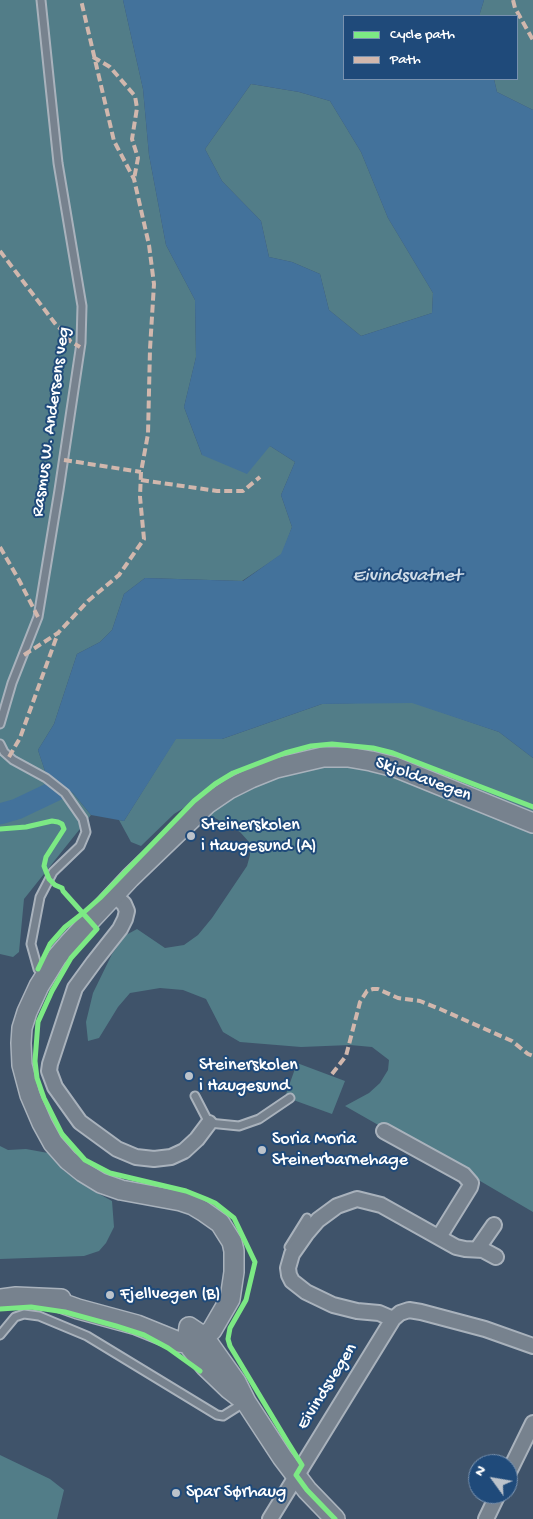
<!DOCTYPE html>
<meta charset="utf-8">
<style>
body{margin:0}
#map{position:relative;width:533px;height:1519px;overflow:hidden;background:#3f536a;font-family:"Gochi Hand",sans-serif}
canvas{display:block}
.legend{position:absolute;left:343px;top:15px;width:175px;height:65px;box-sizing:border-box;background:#1f4a7a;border:1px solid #7992af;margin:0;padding:6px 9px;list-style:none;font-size:15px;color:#fff}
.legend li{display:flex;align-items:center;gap:10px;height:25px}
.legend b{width:25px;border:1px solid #7992af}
.north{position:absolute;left:468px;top:1454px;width:50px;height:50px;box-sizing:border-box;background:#1f4a7a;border:1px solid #7992af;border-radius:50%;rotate:302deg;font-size:14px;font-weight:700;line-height:20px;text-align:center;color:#fff}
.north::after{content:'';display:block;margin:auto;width:18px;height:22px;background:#bcc3cb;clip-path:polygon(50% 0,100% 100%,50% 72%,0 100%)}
</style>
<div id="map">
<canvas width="533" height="1519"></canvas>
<ul class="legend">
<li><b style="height:6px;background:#7ce984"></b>Cycle path</li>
<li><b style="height:6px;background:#d1b7ad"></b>Path</li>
</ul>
<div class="north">N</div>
</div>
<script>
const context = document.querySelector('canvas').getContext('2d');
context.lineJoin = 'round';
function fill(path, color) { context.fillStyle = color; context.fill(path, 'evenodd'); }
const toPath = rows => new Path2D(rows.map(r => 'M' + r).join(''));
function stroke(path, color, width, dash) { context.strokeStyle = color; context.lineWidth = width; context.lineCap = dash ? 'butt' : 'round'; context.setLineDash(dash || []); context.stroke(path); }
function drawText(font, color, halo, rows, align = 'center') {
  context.font = font + ' "Gochi Hand",sans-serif'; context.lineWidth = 4; context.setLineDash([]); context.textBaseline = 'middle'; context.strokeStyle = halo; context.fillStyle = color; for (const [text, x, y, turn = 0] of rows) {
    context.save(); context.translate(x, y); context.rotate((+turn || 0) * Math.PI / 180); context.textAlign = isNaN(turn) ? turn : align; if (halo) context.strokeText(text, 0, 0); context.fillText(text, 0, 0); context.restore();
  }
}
fill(toPath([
 [0,0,123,0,143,89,149,155,166,245,195,300,196,357,184,407,202,455,270,446,295,462,281,495,292,527,282,554,242,581,145,578,124,594,112,630,100,642,77,654,54,724,38,750,47,777,73,793,91,815,24,899,19,952,13,957,0,954],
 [484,0,533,0,533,110,497,92,494,79,517,79,517,16,480,16,480,13],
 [251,84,299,92,330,101,361,152,388,218,433,293,432,313,361,336,329,310,320,274,292,262,269,257,261,221,222,181,205,149],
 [392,702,412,702,499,732,533,758,533,1212,475,1178,452,1167,345,1106,369,1093,380,1083,388,1070,389,1060,372,1047,350,1045,301,1047,240,1042,223,1032,206,999,183,990,160,988,130,993,118,1007,99,1038,88,1041,86,1022,93,993,112,954,126,935,137,929,165,948,184,945,198,935,212,918,247,866,250,855,249,842,240,832,190,804,174,814,141,846,131,842,119,820,124,821,176,738,222,739,322,704],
 [297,1063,345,1081,332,1114,285,1097],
 [0,1146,8,1150,26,1149,48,1153,63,1170,90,1189,112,1201,114,1227,106,1243,99,1251,84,1256,0,1259],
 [0,1455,50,1479,64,1490,57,1519,0,1519]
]), '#527d88');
fill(toPath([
 [123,0,484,0,480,13,480,16,344,16,344,79,494,79,497,92,533,110,533,758,499,732,412,703,322,704,222,739,176,739,124,821,91,815,73,793,47,777,38,750,54,724,77,654,100,642,112,630,124,594,145,578,243,581,281,554,292,527,281,495,295,462,270,446,247,474,202,455,184,407,196,357,195,300,166,245,149,155,143,89],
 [251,84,299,92,330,101,361,152,388,218,433,293,432,313,361,336,329,310,320,274,292,262,269,257,261,221,222,181,205,149]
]), '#43729b');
stroke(toPath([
 [0,814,17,809,57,790]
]), '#43729b', 21);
const lane = toPath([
 [0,724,12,683,38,617,59,490,81,343,82,306,58,163,41,0],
 [0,744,4,752,13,760,46,778,65,793,83,819,86,832,80,846,53,872,40,897,31,944,38,969,45,975],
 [195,1096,209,1123,239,1126,259,1119,290,1098],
 [289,1247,307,1218],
 [0,1335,15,1317,24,1314,39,1316,87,1336,217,1415,223,1416,245,1402]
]);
const street = toPath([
 [114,895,124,904,127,911,125,919,120,929,94,962,75,988,50,1064,49,1071,55,1087,80,1122,117,1149,136,1157,154,1159,171,1157,184,1151,197,1139,209,1123],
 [384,1131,464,1175,471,1183,470,1187,439,1237],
 [478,1248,494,1225],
 [393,1319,379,1313,357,1311,333,1305,306,1292,292,1281,289,1275,288,1268,292,1254,306,1234,318,1220,337,1206,357,1199,381,1205,456,1247,465,1249,483,1250,496,1257],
 [508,1474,533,1423],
 [270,1519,393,1319,400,1313,409,1310,421,1312,485,1329,533,1346],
 [486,1519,498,1494]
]);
const secondary = toPath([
 [0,1299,16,1297,61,1299],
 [50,1299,78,1309,137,1325,179,1342,187,1343,204,1337,212,1330,230,1299,234,1272,234,1251,232,1242,220,1223,203,1211,193,1205,181,1201,121,1190,101,1183,83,1172,68,1160,53,1143,42,1123,30,1095,22,1065,21,1043,22,1028,27,1012,39,986,57,957,70,942,130,878,207,804,229,789,251,778,276,768,323,757,348,757,371,761,395,767,533,823],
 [246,1402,229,1389,205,1366,187,1343,189,1327,204,1337,236,1382,246,1402,282,1457,307,1490,335,1519]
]);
stroke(lane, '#a9b2bc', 11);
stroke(street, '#a9b2bc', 18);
stroke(secondary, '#a9b2bc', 22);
stroke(lane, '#77828e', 7);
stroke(street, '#77828e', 14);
stroke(secondary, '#77828e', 19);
stroke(toPath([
 [513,0,515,8,533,40],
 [93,57,110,67,135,96,137,108,132,139,138,158,134,179],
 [0,251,57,326,64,331,70,341,80,347],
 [64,460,141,472],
 [141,480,217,491,243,491,260,477],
 [0,547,19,580,38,617],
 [24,655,58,633,88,601,119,575,144,539,140,497,141,472,148,434,150,349,154,284,149,245,134,179,114,141,81,0],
 [9,757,20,738,58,633],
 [332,1074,346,1056,360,1002,367,991,373,989,378,989,398,998,420,1001,440,1009,512,1041,528,1054,533,1056]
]), '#d1b7ad', 4, [8, 4]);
stroke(toPath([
 [0,829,26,827,52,821,58,822,62,824,64,829,46,857,44,866,49,879,55,885,62,888],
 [62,888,63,891,97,929,71,958,52,991,38,1022,35,1061,37,1078,44,1098,62,1134,85,1160,110,1173,186,1191,206,1199,215,1203,234,1218,255,1262,246,1300,230,1328,228,1339,230,1346,287,1441,302,1465,296,1475,307,1490,335,1519],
 [38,969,50,944,65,927,83,913,100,898,194,801,215,784,233,773,285,753,311,746,332,744,373,748,393,753,533,807],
 [0,1309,31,1307,65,1312,116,1326,144,1335,168,1348,200,1371]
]), '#7ce984', 5);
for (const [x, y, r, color] of [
 [191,836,5,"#bcc3cb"],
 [189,1076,5,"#bcc3cb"],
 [262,1150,5,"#bcc3cb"],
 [110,1295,5,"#bcc3cb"],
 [176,1493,5,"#bcc3cb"]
]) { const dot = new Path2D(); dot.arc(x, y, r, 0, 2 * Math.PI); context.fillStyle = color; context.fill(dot); stroke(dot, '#1f4a7a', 2); }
drawText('18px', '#fff', '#1f4a7a', [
 ["Rasmus W. Andersens veg",52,422,-82],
 ["Skjoldavegen",423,780,20],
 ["Eivindsvegen",328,1387,-58]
]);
drawText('18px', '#fff', '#1f4a7a', [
 ["Steinerskolen",201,826],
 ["i Haugesund (A)",201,847],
 ["Steinerskolen",199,1066],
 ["i Haugesund",199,1087],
 ["Soria Moria",272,1140],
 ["Steinerbarnehage",272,1161],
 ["Fjellvegen (B)",120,1295],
 ["Spar Sørhaug",186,1493]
], 'left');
drawText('italic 19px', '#d0dce7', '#1f4a7a', [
 ["Eivindsvatnet",407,577]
]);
</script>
